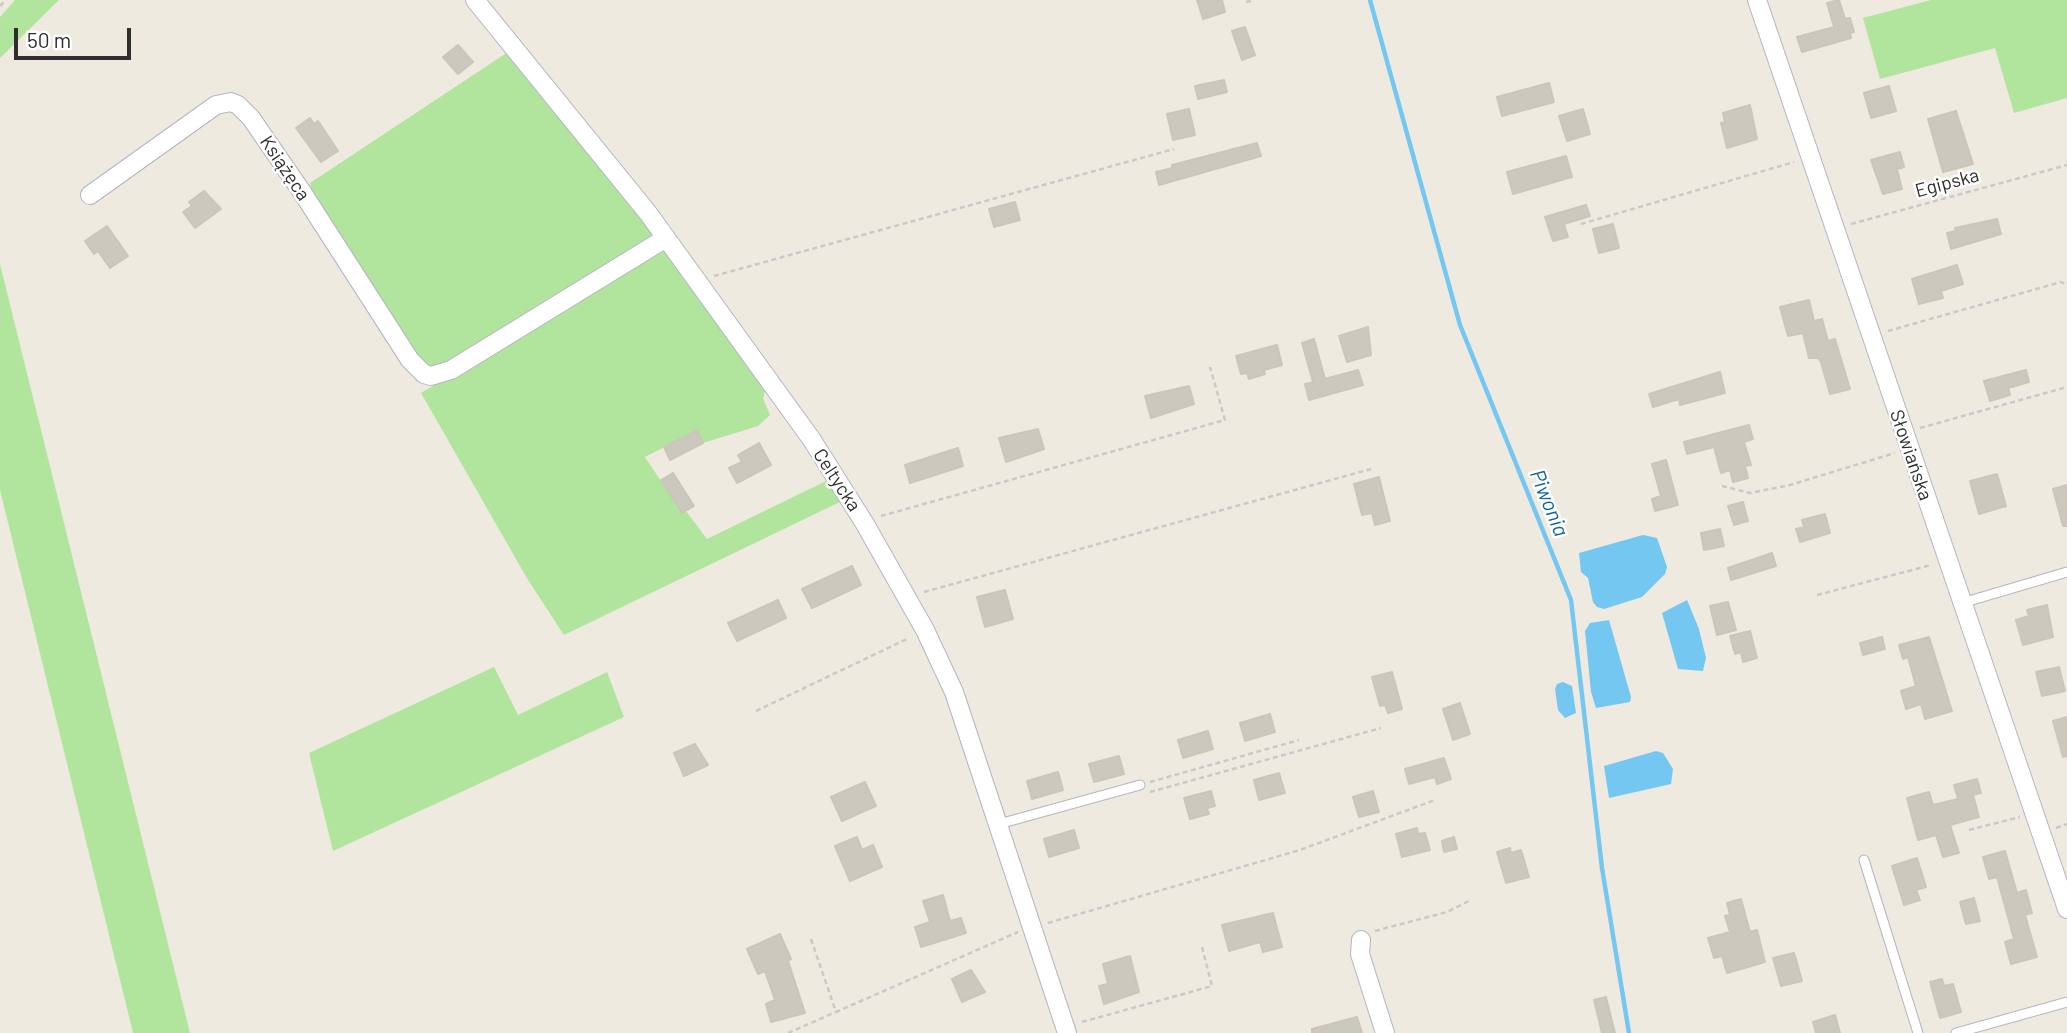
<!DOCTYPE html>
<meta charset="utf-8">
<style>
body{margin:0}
#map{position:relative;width:2067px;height:1033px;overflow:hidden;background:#efeae0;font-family:Barlow,sans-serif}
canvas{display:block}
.scale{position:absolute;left:14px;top:28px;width:117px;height:32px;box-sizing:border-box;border:4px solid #2e2e2e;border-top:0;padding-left:9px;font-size:21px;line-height:24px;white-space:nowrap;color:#2e2e2e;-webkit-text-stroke:5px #fff;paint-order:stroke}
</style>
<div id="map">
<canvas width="2067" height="1033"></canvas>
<div class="scale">50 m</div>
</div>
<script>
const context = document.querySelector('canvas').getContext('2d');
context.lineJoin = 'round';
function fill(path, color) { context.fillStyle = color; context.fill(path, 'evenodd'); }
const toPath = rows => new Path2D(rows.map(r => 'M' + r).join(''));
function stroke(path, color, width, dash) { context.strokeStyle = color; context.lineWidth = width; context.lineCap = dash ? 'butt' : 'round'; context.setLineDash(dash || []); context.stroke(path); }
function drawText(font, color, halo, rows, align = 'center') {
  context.font = font + ' Barlow,sans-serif'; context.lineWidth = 5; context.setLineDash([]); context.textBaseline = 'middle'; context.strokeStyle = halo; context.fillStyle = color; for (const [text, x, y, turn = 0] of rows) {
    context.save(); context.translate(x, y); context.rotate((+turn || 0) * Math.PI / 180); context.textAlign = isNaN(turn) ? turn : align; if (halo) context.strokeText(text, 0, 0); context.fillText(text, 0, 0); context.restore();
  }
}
fill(toPath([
 [15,0,59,0,0,58,0,17],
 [1931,0,2067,0,2067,98,2014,113,1995,48,1880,79,1863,18],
 [508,52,652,232,650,240,443,368,425,367,314,199,310,183],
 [658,251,668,252,766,388,763,398,770,415,758,426,703,443,696,431,645,457,682,513,686,511,707,539,828,480,842,501,564,635,528,580,421,393],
 [0,264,190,1033,133,1033,0,490],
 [494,667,518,715,607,672,624,717,333,851,309,753]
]), '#b1e59d');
fill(toPath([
 [1643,535,1657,538,1667,567,1665,574,1642,597,1604,609,1597,607,1593,602,1588,578,1581,572,1579,553],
 [1687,600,1699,629,1706,658,1703,671,1678,669,1662,613],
 [1609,620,1631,697,1630,702,1596,708,1591,692,1585,631,1590,623],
 [1563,682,1572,686,1576,713,1565,718,1558,710,1555,689,1557,684],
 [1656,751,1663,753,1673,769,1671,784,1609,798,1604,766]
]), '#74c7f1');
stroke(toPath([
 [1370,0,1460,325,1571,600,1602,868,1629,1033]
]), '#74c7f1', 4.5);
const building = toPath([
 [1197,0,1222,0,1225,12,1203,19,1197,0],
 [1839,0,1845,19,1850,18,1854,32,1850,33,1851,38,1802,52,1797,37,1834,27,1827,3,1839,0],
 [1245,27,1255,55,1242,60,1232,31,1245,27],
 [458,45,473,62,458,74,443,57,458,45],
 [1224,80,1227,92,1198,99,1195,86,1224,80],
 [1549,83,1554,102,1502,116,1497,97,1549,83],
 [1889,86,1896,111,1871,118,1864,93,1889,86],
 [1750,105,1757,139,1727,148,1721,123,1725,122,1723,113,1750,105],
 [1189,109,1195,135,1173,140,1167,114,1189,109],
 [1583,109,1590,134,1567,141,1559,116,1583,109],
 [1956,111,1973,164,1943,172,1928,119,1956,111],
 [310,118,314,124,318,121,338,151,321,162,296,128,310,118],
 [1257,143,1261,156,1159,185,1156,172,1172,168,1172,165,1257,143],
 [1900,152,1904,167,1897,169,1902,189,1883,194,1871,160,1900,152],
 [1566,156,1572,177,1513,194,1507,172,1566,156],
 [204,191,221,209,195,228,183,212,192,206,189,202,204,191],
 [1015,202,1020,220,994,227,989,209,1015,202],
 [1586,205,1590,216,1564,224,1568,237,1553,241,1545,217,1586,205],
 [1997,219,2001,234,1951,249,1947,233,1956,231,1955,228,1997,219],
 [1613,224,1619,248,1599,253,1593,229,1613,224],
 [107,226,128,256,110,268,98,251,94,254,85,241,107,226],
 [1957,265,1963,284,1941,291,1943,298,1919,304,1912,279,1957,265],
 [1809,300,1814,321,1822,319,1828,341,1835,339,1850,389,1830,394,1821,362,1818,358,1809,358,1803,333,1788,336,1780,307,1809,300],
 [1368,327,1371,355,1347,362,1339,336,1368,327],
 [1314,339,1325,379,1358,370,1363,385,1309,400,1305,384,1313,382,1302,343,1314,339],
 [1277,345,1282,365,1264,370,1265,374,1249,379,1247,373,1241,374,1236,356,1277,345],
 [2026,370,2029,382,2008,388,2010,395,1990,401,1984,381,2026,370],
 [1720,372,1725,393,1680,405,1679,399,1653,407,1649,394,1720,372],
 [1189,386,1194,404,1151,418,1145,396,1189,386],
 [1749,425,1753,439,1744,442,1751,465,1745,466,1748,478,1733,482,1730,470,1721,473,1714,447,1687,454,1684,442,1749,425],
 [1038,429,1044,449,1006,462,999,438,1038,429],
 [697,431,703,443,670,460,664,447,697,431],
 [759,443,771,465,737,483,729,468,742,462,738,455,759,443],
 [958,448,963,466,910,483,905,465,958,448],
 [1666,460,1678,505,1655,511,1652,499,1661,496,1652,464,1666,460],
 [673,473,694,506,682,513,661,480,673,473],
 [1997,474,2006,506,1979,514,1970,481,1997,474],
 [1379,477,1390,521,1375,525,1372,513,1362,515,1354,484,1379,477],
 [2067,485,2067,526,2063,526,2053,489,2067,485],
 [1743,502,1748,521,1734,525,1728,506,1743,502],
 [1825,514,1830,533,1800,542,1796,529,1804,527,1802,520,1825,514],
 [1720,529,1724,546,1704,550,1701,533,1720,529],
 [1772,553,1776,566,1731,580,1728,568,1772,553],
 [852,566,861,585,812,608,802,589,852,566],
 [1005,590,1013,619,985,627,977,597,1005,590],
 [778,600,786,618,737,641,728,623,778,600],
 [1728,602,1736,630,1717,635,1710,606,1728,602],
 [2047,605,2053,637,2023,645,2016,620,2029,616,2027,610,2047,605],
 [1750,631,1757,658,1743,662,1741,652,1735,654,1730,636,1750,631],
 [1882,637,1885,649,1863,655,1860,643,1882,637],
 [1929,637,1952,711,1925,719,1921,704,1906,709,1901,691,1916,686,1908,657,1903,659,1899,645,1929,637],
 [2059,667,2065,691,2042,696,2036,672,2059,667],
 [1392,672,1402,709,1388,713,1385,705,1380,706,1372,677,1392,672],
 [1460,703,1470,734,1453,740,1443,709,1460,703],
 [1270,714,1275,732,1245,741,1240,723,1270,714],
 [2067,717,2067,756,2063,757,2053,721,2067,717],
 [1208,731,1213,749,1183,758,1178,740,1208,731],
 [695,744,708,765,684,776,674,753,695,744],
 [1119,756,1124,774,1094,782,1089,764,1119,756],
 [1444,758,1451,779,1437,784,1435,777,1409,784,1405,769,1444,758],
 [1058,772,1063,790,1032,799,1027,781,1058,772],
 [1279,773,1285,793,1259,800,1254,780,1279,773],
 [1977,779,1981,793,1973,795,1979,817,1950,825,1959,853,1943,857,1936,835,1918,840,1907,798,1929,792,1933,805,1958,799,1954,785,1977,779],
 [865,782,876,806,842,821,831,797,865,782],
 [1211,791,1215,806,1207,808,1209,814,1190,819,1184,798,1211,791],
 [1373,791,1379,812,1359,817,1353,797,1373,791],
 [1417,828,1418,834,1425,833,1430,850,1402,857,1396,834,1417,828],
 [1074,830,1079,848,1049,857,1044,839,1074,830],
 [857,837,862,850,873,845,882,867,850,881,835,846,857,837],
 [1454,837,1457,849,1444,852,1442,841,1454,837],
 [1510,848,1511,853,1521,850,1529,877,1506,883,1497,852,1510,848],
 [2005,851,2017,893,2026,890,2032,913,2025,915,2037,957,2011,964,2005,942,2014,939,1997,877,1989,879,1983,857,2005,851],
 [1917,858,1926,887,1916,890,1920,900,1904,905,1892,866,1917,858],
 [943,895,950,921,961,918,966,933,921,947,915,927,930,922,923,901,943,895],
 [1974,898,1980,921,1966,924,1960,902,1974,898],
 [1741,899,1750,932,1757,930,1765,962,1727,973,1722,956,1714,958,1708,938,1730,932,1725,916,1730,915,1727,903,1741,899],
 [1273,913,1282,947,1263,952,1260,942,1229,951,1222,925,1273,913],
 [780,934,791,959,788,961,805,1013,771,1022,766,1004,775,1000,765,971,758,974,747,949,780,934],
 [1794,953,1802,981,1781,986,1773,958,1794,953],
 [1130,956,1139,992,1104,1004,1099,986,1108,984,1103,964,1130,956],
 [971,970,985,992,962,1002,952,979,971,970],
 [1942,979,1944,986,1953,984,1961,1012,1940,1018,1930,982,1942,979],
 [1606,997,1615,1033,1602,1033,1594,1000,1606,997],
 [1835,1015,1840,1033,1816,1033,1813,1022,1835,1015],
 [1357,1017,1362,1033,1312,1033,1312,1029,1357,1017]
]);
fill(building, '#cbc8be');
stroke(building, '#cbc6b9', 2);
const service = toPath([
 [1962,603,2067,572],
 [999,824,1140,785],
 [1864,860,1918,1033],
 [1956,1033,2067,1002]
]);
const minor = toPath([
 [475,0,648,213,812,440,865,524,925,630,954,692,1067,1033],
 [1757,0,2067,909],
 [90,195,216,105,231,102,238,105,251,118,302,192,410,360,424,374,431,376,451,370,666,238],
 [1361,940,1360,954,1385,1033]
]);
stroke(service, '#b4b5c1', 11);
stroke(minor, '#b4b5c1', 20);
stroke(toPath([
 [1246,2,1254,0],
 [0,6,6,0],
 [1581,224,1794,162],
 [1851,224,2067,165],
 [714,276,1174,149],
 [1888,331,2061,282,2067,285],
 [1920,428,2067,387],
 [1722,486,1750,493,1790,485,1895,453],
 [881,516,1225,420,1210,367],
 [924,592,1371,469],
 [1817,595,1931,565],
 [756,711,909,638],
 [1150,782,1299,740],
 [1150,792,1381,728],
 [2056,828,2067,824],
 [1969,830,2020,817],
 [1048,923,1300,850,1435,800],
 [1375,931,1447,912,1469,901],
 [811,939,836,1012,1018,932],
 [1082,1022,1212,986,1202,947],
 [788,1033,836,1012]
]), '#c9c9c9', 2.5, [5, 3.5]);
stroke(service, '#fff', 9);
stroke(minor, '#fff', 18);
drawText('19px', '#2e2e2e', '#fff', [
 ["Książęca",285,168,56],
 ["Egipska",1947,183,-15],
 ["Słowiańska",1911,455,71],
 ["Celtycka",837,480,57]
]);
drawText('italic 21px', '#0c64a3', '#fff', [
 ["Piwonia",1549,503,68]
]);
</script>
